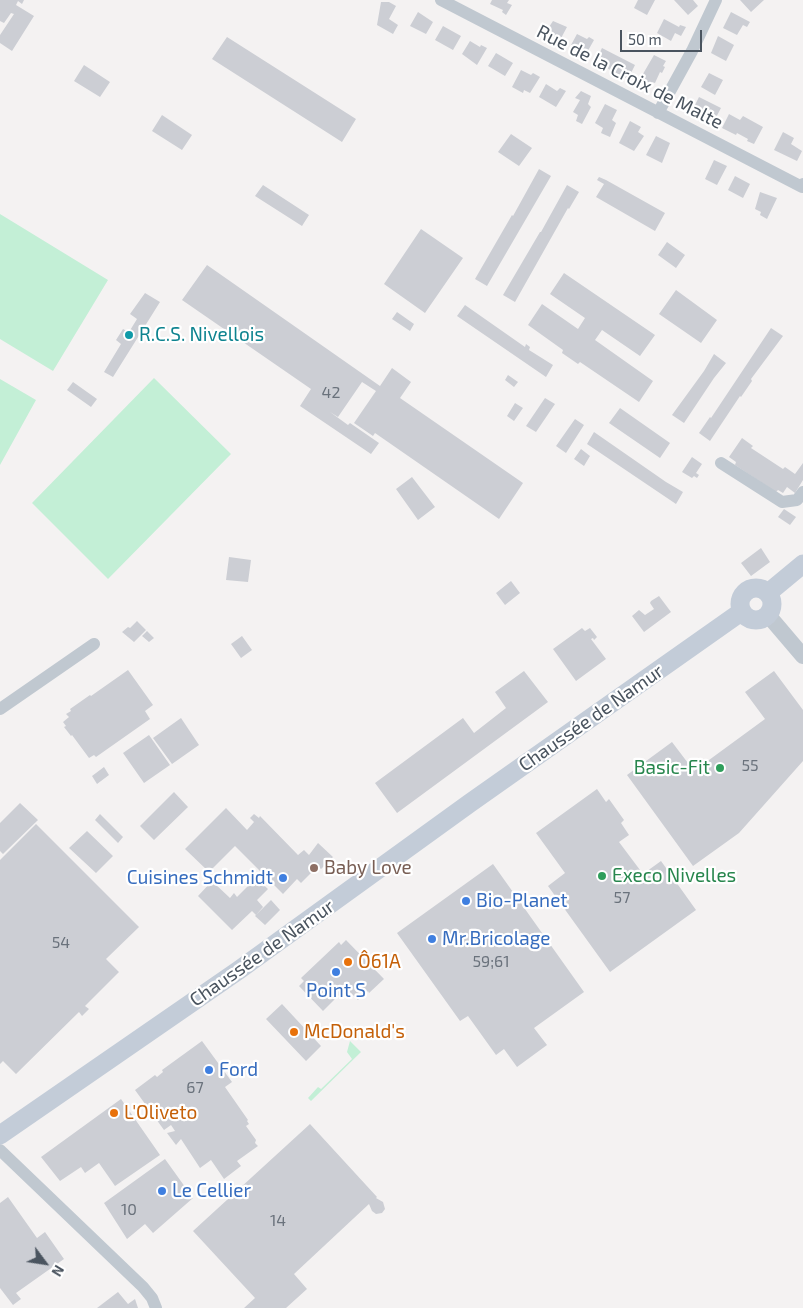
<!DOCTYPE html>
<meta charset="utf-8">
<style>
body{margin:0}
#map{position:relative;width:803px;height:1308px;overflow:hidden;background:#f4f2f2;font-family:"Exo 2",sans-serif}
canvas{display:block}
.north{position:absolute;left:20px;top:1238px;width:50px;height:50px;-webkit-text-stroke:4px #fff;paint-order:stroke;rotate:121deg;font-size:14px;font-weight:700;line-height:20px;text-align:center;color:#4a545f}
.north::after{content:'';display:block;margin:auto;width:18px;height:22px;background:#4a545f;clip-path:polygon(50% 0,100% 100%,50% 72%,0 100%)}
.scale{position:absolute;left:620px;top:30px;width:82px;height:22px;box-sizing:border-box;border:2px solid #4a545f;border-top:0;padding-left:6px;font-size:15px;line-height:18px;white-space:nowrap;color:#4a545f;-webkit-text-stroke:4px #fff;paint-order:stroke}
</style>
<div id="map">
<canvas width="803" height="1308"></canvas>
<div class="north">N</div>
<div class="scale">50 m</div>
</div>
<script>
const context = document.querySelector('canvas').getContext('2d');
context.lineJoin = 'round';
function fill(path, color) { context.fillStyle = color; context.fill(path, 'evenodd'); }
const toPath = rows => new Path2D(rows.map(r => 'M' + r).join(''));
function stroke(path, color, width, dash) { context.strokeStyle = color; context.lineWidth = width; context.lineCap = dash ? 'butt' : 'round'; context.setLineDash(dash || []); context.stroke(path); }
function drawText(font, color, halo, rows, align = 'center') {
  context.font = font + ' "Exo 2",sans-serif'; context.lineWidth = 4.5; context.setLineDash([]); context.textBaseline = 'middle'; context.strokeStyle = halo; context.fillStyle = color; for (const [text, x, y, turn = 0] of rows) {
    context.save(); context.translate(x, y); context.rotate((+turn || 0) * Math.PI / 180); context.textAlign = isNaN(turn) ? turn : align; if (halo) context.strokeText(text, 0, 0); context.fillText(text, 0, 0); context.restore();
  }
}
fill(toPath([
 [0,214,108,280,53,371,0,339],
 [154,378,231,454,108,579,32,503],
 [0,379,36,400,0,465],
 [350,1041,361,1052,311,1101,308,1098,318,1087,321,1089,352,1059,347,1052]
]), '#c3efd6');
fill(toPath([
 [0,0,24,0,22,4,18,1,16,5,34,16,12,51,0,43,0,35,14,14,11,13,4,23,0,21],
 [492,0,509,0,507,3,512,5,506,15,502,12,503,10,490,4],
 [638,0,655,0,647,15,634,8],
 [674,0,693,0,698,6,688,15],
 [740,0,764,0,751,12],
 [381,2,389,2,396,6,389,19,398,25,393,34,377,25],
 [418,12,433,22,426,34,410,26],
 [731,12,750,22,747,27,743,25,737,35,723,28],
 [664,19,679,27,680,25,686,27,681,36,675,33,671,41,657,33],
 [553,21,567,27,559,42,545,33],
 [443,26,461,36,453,50,435,40],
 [577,34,587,39,589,37,594,40,585,56,580,54,581,51,571,45],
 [718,36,734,45,726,61,711,53],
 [227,37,356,119,342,142,212,59],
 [470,41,480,47,481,45,487,48,477,65,462,54],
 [602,48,635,65,628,79,595,62],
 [496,53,513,63,505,76,488,66],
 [654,55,666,61,663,66,665,67,662,73,660,72,655,83,652,82,651,84,640,79],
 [84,65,110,82,100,97,74,81],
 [521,70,531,75,533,73,540,77,530,93,524,90,523,93,512,87],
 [709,73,723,80,715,95,701,87],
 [546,84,557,91,560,88,566,91,556,107,539,97],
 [581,91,591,96,588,104,591,107,582,124,576,121,578,115,573,112,580,100,575,98],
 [699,97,721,108,713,123,708,120,709,117,693,109],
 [605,104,617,110,612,120,616,123,610,137,601,133,603,128,595,123],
 [729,114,740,120,743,116,763,127,754,144,747,141,748,139,737,133,736,135,722,128],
 [162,115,192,135,182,150,152,131],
 [630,121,641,127,638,132,644,136,634,151,619,143],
 [783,132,794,138,791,144,802,151,797,161,774,150],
 [511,134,532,148,519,166,498,152],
 [656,136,670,143,662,163,646,155],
 [714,160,727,166,717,185,705,179],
 [539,169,551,176,487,286,475,279,512,215,513,216],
 [735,176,750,184,743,198,728,190],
 [599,177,606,180,665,213,655,231,596,197,604,184,597,180],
 [263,185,309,215,302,226,255,196],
 [567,185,579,192,569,209,568,208,515,302,503,295,540,232,541,232],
 [760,192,777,198,767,219,760,215,761,212,755,209],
 [421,229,463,258,425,313,384,284],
 [667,242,685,255,676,268,658,255],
 [207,265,380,386,392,368,411,382,400,398,523,483,499,519,375,433,373,436,354,423,376,391,362,382,338,417,330,412,348,425,350,423,379,443,371,454,300,406,311,389,182,300],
 [564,273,655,335,640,356,602,330,595,340,653,381,639,402,580,362,578,364,562,353,563,350,528,325,542,304,578,329,585,318,550,294],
 [676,290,717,320,701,343,659,314],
 [145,293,160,302,113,377,104,372,121,344,116,340,123,329,129,332,137,319,130,314],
 [465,305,525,347,526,344,530,347,529,350,553,365,546,377,457,316],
 [397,312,414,324,410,331,392,319],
 [771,328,783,336,751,379,752,381,741,397,740,396,710,441,699,433,710,417,711,418],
 [714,354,726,363,714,378,684,423,672,415,704,371],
 [508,375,518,382,514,387,505,380],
 [73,382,97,399,91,407,67,390],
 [545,398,555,404,536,432,526,426],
 [515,403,523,408,514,421,507,416],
 [620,408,670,443,660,458,609,423],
 [575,419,584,425,566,453,556,446],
 [594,432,666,482,683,492,676,504,587,444],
 [742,438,753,446,751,448,783,469,785,467,795,474,803,463,803,480,795,493,787,487,783,493,778,490,776,492,735,465,736,462,729,457],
 [581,449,590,456,584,466,574,459],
 [692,457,702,464,696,473,699,475,697,478,694,476,692,478,682,472],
 [412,477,435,507,418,520,396,489],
 [784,509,796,517,790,525,778,517],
 [761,548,770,562,751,576,741,563],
 [229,557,251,560,248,582,226,580],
 [511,581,520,593,505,605,496,593],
 [659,596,671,612,644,632,632,616,639,610,645,615,654,609,650,603,651,601],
 [137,621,146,630,134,642,122,632,128,627,130,628],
 [582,628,585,631,590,628,597,637,594,640,593,638,591,639,606,659,576,681,553,649],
 [147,631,154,638,149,642,142,636],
 [242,636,252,650,241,658,231,644],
 [128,670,153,705,145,711,150,719,96,757,94,755,89,758,72,735,71,736,64,727,66,726,63,722,69,717,66,714,71,711,70,709,90,695,91,696],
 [524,671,548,702,397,813,375,783,463,718,474,733,506,708,495,692],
 [774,671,803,710,803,761,739,833,693,866,627,775,672,742,694,771,765,719,745,692],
 [181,718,199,745,172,764,153,738],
 [149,735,170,765,144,783,123,753],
 [104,767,109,775,97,784,92,776],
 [597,789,606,802,609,799,624,820,621,823,629,835,619,842,643,874,661,861,696,910,610,972,548,886,565,873,536,833],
 [174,792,188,807,154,840,140,826],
 [20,803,38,820,3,854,0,851,0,823],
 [226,808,247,830,254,822,250,818,254,814,259,818,260,816,298,855,304,850,309,855,318,843,333,857,321,869,318,866,301,883,297,879,283,894,235,846,209,872,185,849],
 [100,814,123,837,118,843,95,820],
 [36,824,139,927,106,959,119,972,85,1006,89,1009,82,1016,79,1012,16,1074,3,1061,0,1064,0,860],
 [87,831,113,856,96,873,69,848],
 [493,864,584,992,534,1028,547,1045,517,1067,504,1049,496,1055,468,1016,460,1021,397,933],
 [256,878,268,889,257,900,263,907,256,915,252,911,232,930,198,896,212,881,230,898,234,893,237,897],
 [271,900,280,910,265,925,255,916],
 [346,940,384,979,369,993,368,991,358,1000,346,988,323,1011,299,986,304,981,301,978,339,942,341,945],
 [282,1004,321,1046,306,1061,266,1019],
 [202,1041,232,1082,225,1087,248,1120,247,1121,249,1124,246,1126,256,1140,255,1143,258,1146,237,1161,241,1166,224,1179,211,1160,200,1168,181,1139,176,1145,167,1133,175,1131,171,1125,164,1130,135,1090,155,1075,157,1077,163,1072,162,1070],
 [121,1099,160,1155,115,1186,99,1163,85,1173,81,1167,60,1181,41,1157],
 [310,1124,377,1197,376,1198,383,1202,385,1209,382,1213,376,1214,372,1211,369,1204,294,1274,307,1289,286,1308,244,1308,255,1298,193,1231],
 [165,1159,193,1198,153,1233,145,1224,127,1239,104,1203],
 [8,1197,37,1238,45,1232,64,1259,16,1293,21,1299,13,1305,0,1288,0,1203],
 [118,1292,128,1304,135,1299,138,1308,97,1308]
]), '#ccced4');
stroke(toPath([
 [441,0,802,187,803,184],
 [658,113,692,51,716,0],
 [721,463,782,502,797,500,803,492],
 [0,709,94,644],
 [0,1150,143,1287,152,1298,156,1308]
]), '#c0c8d0', 12);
stroke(toPath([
 [768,615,803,656]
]), '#c0c8d0', 16);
stroke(toPath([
 '740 604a16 16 0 1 1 32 0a16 16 0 1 1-32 0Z',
 [768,593,803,564],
 [0,1135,239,970,470,803,741,612]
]), '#c3ccd8', 19);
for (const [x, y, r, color] of [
 [129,335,5,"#0f9aa8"],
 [720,768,5,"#2e9e5b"],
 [314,868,5,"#8d6e63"],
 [602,876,5,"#2e9e5b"],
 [283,878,5,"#3f7fe0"],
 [466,901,5,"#3f7fe0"],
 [432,939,5,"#3f7fe0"],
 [348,962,5,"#e8710a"],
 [336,972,5,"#3f7fe0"],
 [294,1032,5,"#e8710a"],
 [209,1070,5,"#3f7fe0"],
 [114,1113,5,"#e8710a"],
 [162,1191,5,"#3f7fe0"]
]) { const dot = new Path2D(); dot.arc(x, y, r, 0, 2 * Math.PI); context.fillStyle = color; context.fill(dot); stroke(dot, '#fff', 2); }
drawText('16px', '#6a727c', null, [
 ["42",331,393],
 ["55",750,766],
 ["57",622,898],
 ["54",61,943],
 ["59;61",491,962],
 ["67",195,1088],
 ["10",129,1210],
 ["14",278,1221]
]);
drawText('19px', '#4a545f', '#fff', [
 ["Rue de la Croix de Malte",630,77,27],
 ["Chaussée de Namur",591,718,-35],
 ["Chaussée de Namur",262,953,-35]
]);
drawText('19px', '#0d838f', '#fff', [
 ["R.C.S. Nivellois",139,335]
], 'left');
drawText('19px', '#27864d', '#fff', [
 ["Basic-Fit",710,768],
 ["Execo Nivelles",612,876,"left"]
], 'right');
drawText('19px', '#785e54', '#fff', [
 ["Baby Love",324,868]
], 'left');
drawText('19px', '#366cbe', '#fff', [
 ["Cuisines Schmidt",273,878,"right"],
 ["Bio-Planet",476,901],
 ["Mr.Bricolage",442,939],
 ["Point S",336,991,"center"],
 ["Ford",219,1070],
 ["Le Cellier",172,1191]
], 'left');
drawText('19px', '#c56008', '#fff', [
 ["Ô61A",358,962],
 ["McDonald's",304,1032],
 ["L'Oliveto",124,1113]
], 'left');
</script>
